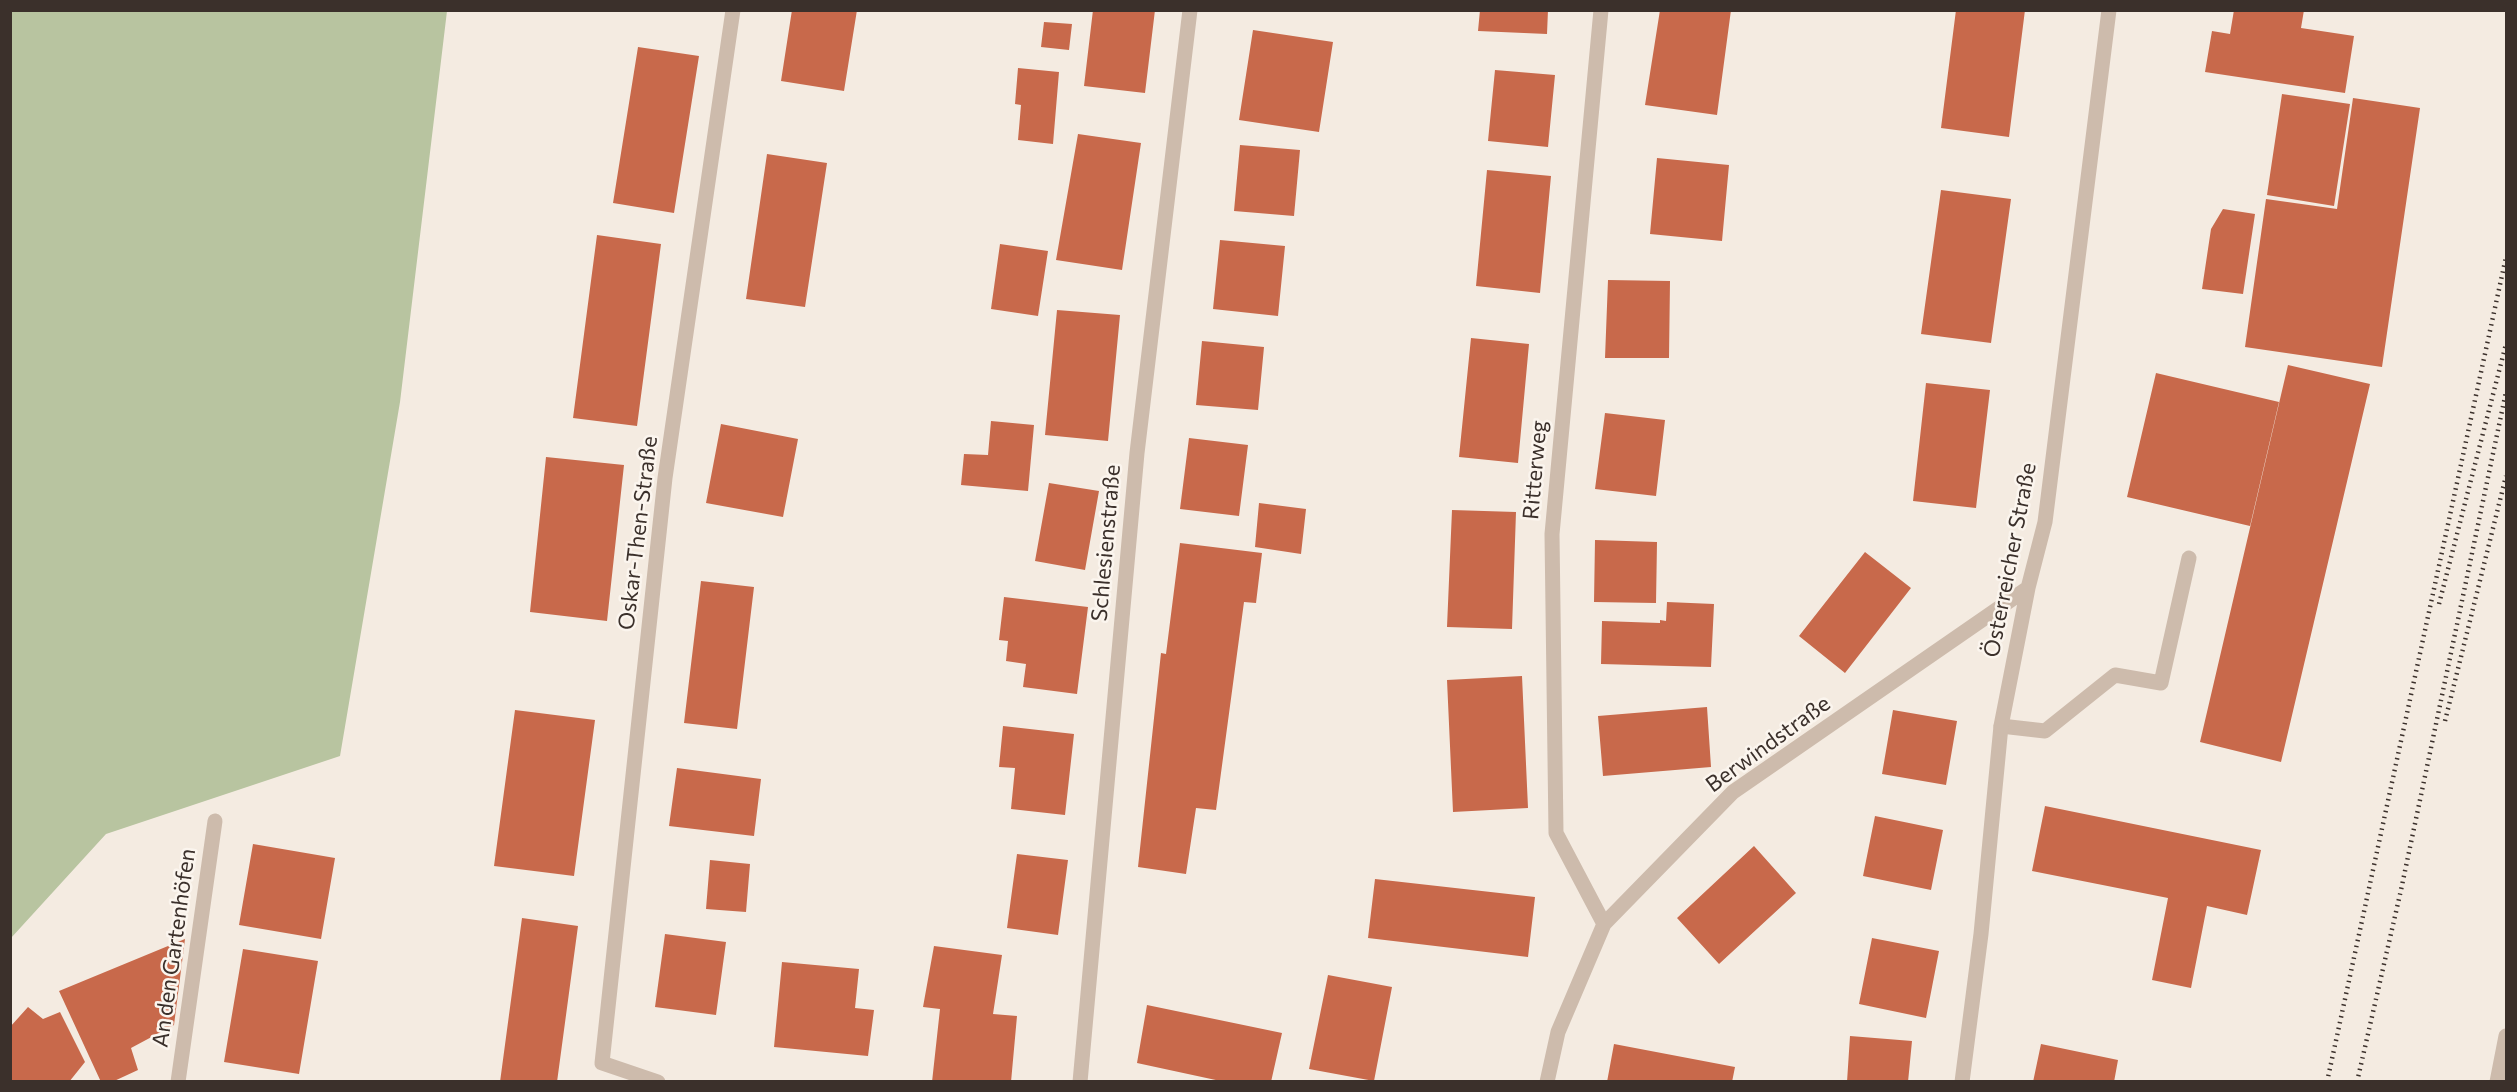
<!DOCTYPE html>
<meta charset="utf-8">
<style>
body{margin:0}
#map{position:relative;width:2517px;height:1092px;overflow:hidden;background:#f4ebe1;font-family:Commissioner,sans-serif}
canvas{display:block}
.frame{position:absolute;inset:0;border:12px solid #3b302b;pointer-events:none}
</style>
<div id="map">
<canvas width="2517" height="1092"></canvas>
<div class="frame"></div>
</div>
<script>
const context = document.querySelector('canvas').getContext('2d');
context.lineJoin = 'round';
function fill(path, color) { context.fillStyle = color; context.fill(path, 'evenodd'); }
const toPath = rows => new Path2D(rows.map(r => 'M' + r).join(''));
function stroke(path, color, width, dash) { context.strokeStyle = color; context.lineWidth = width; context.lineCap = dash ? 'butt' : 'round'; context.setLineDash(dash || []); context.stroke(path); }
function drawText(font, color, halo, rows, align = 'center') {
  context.font = font + ' Commissioner,sans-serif'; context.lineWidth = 5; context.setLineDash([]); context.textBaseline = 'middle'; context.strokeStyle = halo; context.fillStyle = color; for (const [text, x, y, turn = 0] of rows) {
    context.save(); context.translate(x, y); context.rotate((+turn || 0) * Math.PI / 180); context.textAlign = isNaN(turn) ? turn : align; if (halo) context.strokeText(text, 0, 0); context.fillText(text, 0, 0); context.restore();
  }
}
fill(toPath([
 [11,10,447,11,400,402,340,756,106,834,11,938]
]), '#b8c4a0');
fill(toPath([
 [792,10,857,10,844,91,781,81],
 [1093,10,1155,10,1145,93,1084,86],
 [1480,10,1548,10,1547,34,1478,31],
 [1660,10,1731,10,1717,115,1645,105],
 [1956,10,2025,10,2009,137,1941,128],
 [2234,10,2304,10,2301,28,2354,36,2345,93,2205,72,2212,31,2230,34],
 [1044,22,1072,24,1069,50,1041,47],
 [1253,30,1333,42,1319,132,1239,120],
 [638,47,699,56,674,213,613,203],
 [1018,68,1059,72,1053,144,1018,140,1021,105,1015,104],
 [1495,70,1555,75,1548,147,1488,141],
 [2282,94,2350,104,2334,206,2267,195],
 [2353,98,2420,108,2382,367,2245,347,2266,199,2337,209],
 [1078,134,1141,143,1122,270,1056,260],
 [1240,145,1300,150,1294,216,1234,211],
 [767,154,827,163,805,307,746,299],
 [1657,158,1729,165,1722,241,1650,234],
 [1487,170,1551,176,1540,293,1476,286],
 [1941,190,2011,199,1991,343,1921,334],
 [2223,209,2255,214,2243,294,2202,289,2211,229],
 [597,235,661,244,637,426,573,418],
 [1220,240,1285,246,1278,316,1213,309],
 [1000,244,1048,251,1038,316,991,309],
 [1608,280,1670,281,1669,358,1605,358],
 [1057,310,1120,315,1108,441,1045,435],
 [1471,338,1529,344,1518,463,1459,457],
 [1202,341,1264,347,1258,410,1196,405],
 [2288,365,2370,384,2281,762,2200,742],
 [2156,373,2279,402,2250,526,2127,497],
 [1926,383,1990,390,1976,508,1913,501],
 [1605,413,1665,420,1656,496,1595,489],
 [991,421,1034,425,1028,491,961,485,964,454,988,455],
 [721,424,798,439,783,517,706,503],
 [1189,438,1248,445,1239,516,1180,509],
 [546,457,624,465,607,621,530,612],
 [1049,483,1099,491,1085,570,1035,561],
 [1259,503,1306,509,1301,554,1255,547],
 [1452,510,1516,512,1512,629,1447,627],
 [1595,540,1657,542,1656,603,1594,602],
 [1180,543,1262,553,1256,603,1244,602,1216,810,1196,808,1186,874,1138,867,1161,653,1166,654],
 [1865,552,1911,588,1845,673,1799,636],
 [701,581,754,587,737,729,684,723],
 [1004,597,1088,607,1077,694,1023,687,1026,664,1006,661,1008,641,999,640],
 [1667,602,1714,604,1711,667,1601,664,1602,621,1660,623,1660,620,1666,621],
 [1522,676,1528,808,1453,812,1447,680],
 [1707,707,1711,767,1603,776,1598,716],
 [515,710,595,720,574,876,494,866],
 [1893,710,1957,721,1946,785,1882,774],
 [1003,726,1074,734,1065,815,1011,809,1015,768,999,767],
 [677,768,761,779,754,836,669,826],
 [2045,806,2261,850,2247,915,2207,906,2191,988,2152,980,2168,898,2032,871],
 [1875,816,1943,830,1931,890,1863,876],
 [253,844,335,858,321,939,239,925],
 [1754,846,1796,893,1719,964,1677,918],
 [1017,854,1068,860,1058,935,1007,928],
 [710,860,750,864,746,912,706,909],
 [1375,879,1535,897,1528,957,1368,938],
 [522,918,578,926,557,1082,500,1082],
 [665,934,726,942,716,1015,655,1007],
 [1872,938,1939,951,1926,1018,1859,1004],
 [185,939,174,1025,131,1048,138,1070,112,1082,101,1082,59,991],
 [934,946,1002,955,993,1014,1017,1016,1011,1082,932,1082,940,1009,923,1007],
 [243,949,318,961,299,1074,224,1062],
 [782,962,859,969,855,1008,874,1010,868,1056,774,1047],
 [1328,975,1392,987,1374,1081,1309,1069],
 [1147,1005,1282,1033,1271,1082,1225,1082,1137,1063],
 [28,1007,43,1019,60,1012,85,1062,69,1082,10,1082,10,1027],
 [1850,1036,1912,1041,1908,1082,1847,1082],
 [1614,1044,1735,1067,1732,1082,1607,1082],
 [2041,1044,2118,1060,2114,1082,2033,1082]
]), '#c8694b');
stroke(toPath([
 [2001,726,2045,731,2115,675,2161,683,2189,558],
 [2497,1082,2506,1036]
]), '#cdbbac', 15);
stroke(toPath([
 [1601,10,1552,534,1556,833,1604,924],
 [178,1082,215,821],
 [658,1082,602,1063,665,478,733,10],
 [1080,1082,1137,453,1190,10],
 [1547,1082,1558,1032,1604,924,1733,792,2028,588],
 [1962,1082,1981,934,2001,726,2028,588,2045,522,2109,10]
]), '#cdbbac', 15);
stroke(toPath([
 [2439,604,2506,344],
 [2445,721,2506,476],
 [2327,1082,2506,257],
 [2357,1082,2401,890,2506,392]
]), '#3b302b', 4.5, [1.5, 4.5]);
drawText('22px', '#3b302b', '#fbf5ee', [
 ["Ritterweg",1535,470,-85],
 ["Oskar-Then-Straße",638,533,-83],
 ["Schlesienstraße",1106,543,-85],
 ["Österreicher Straße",2010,560,-79],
 ["Berwindstraße",1768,744,-36],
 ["An den Gartenhöfen",174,948,-82]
]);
</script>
